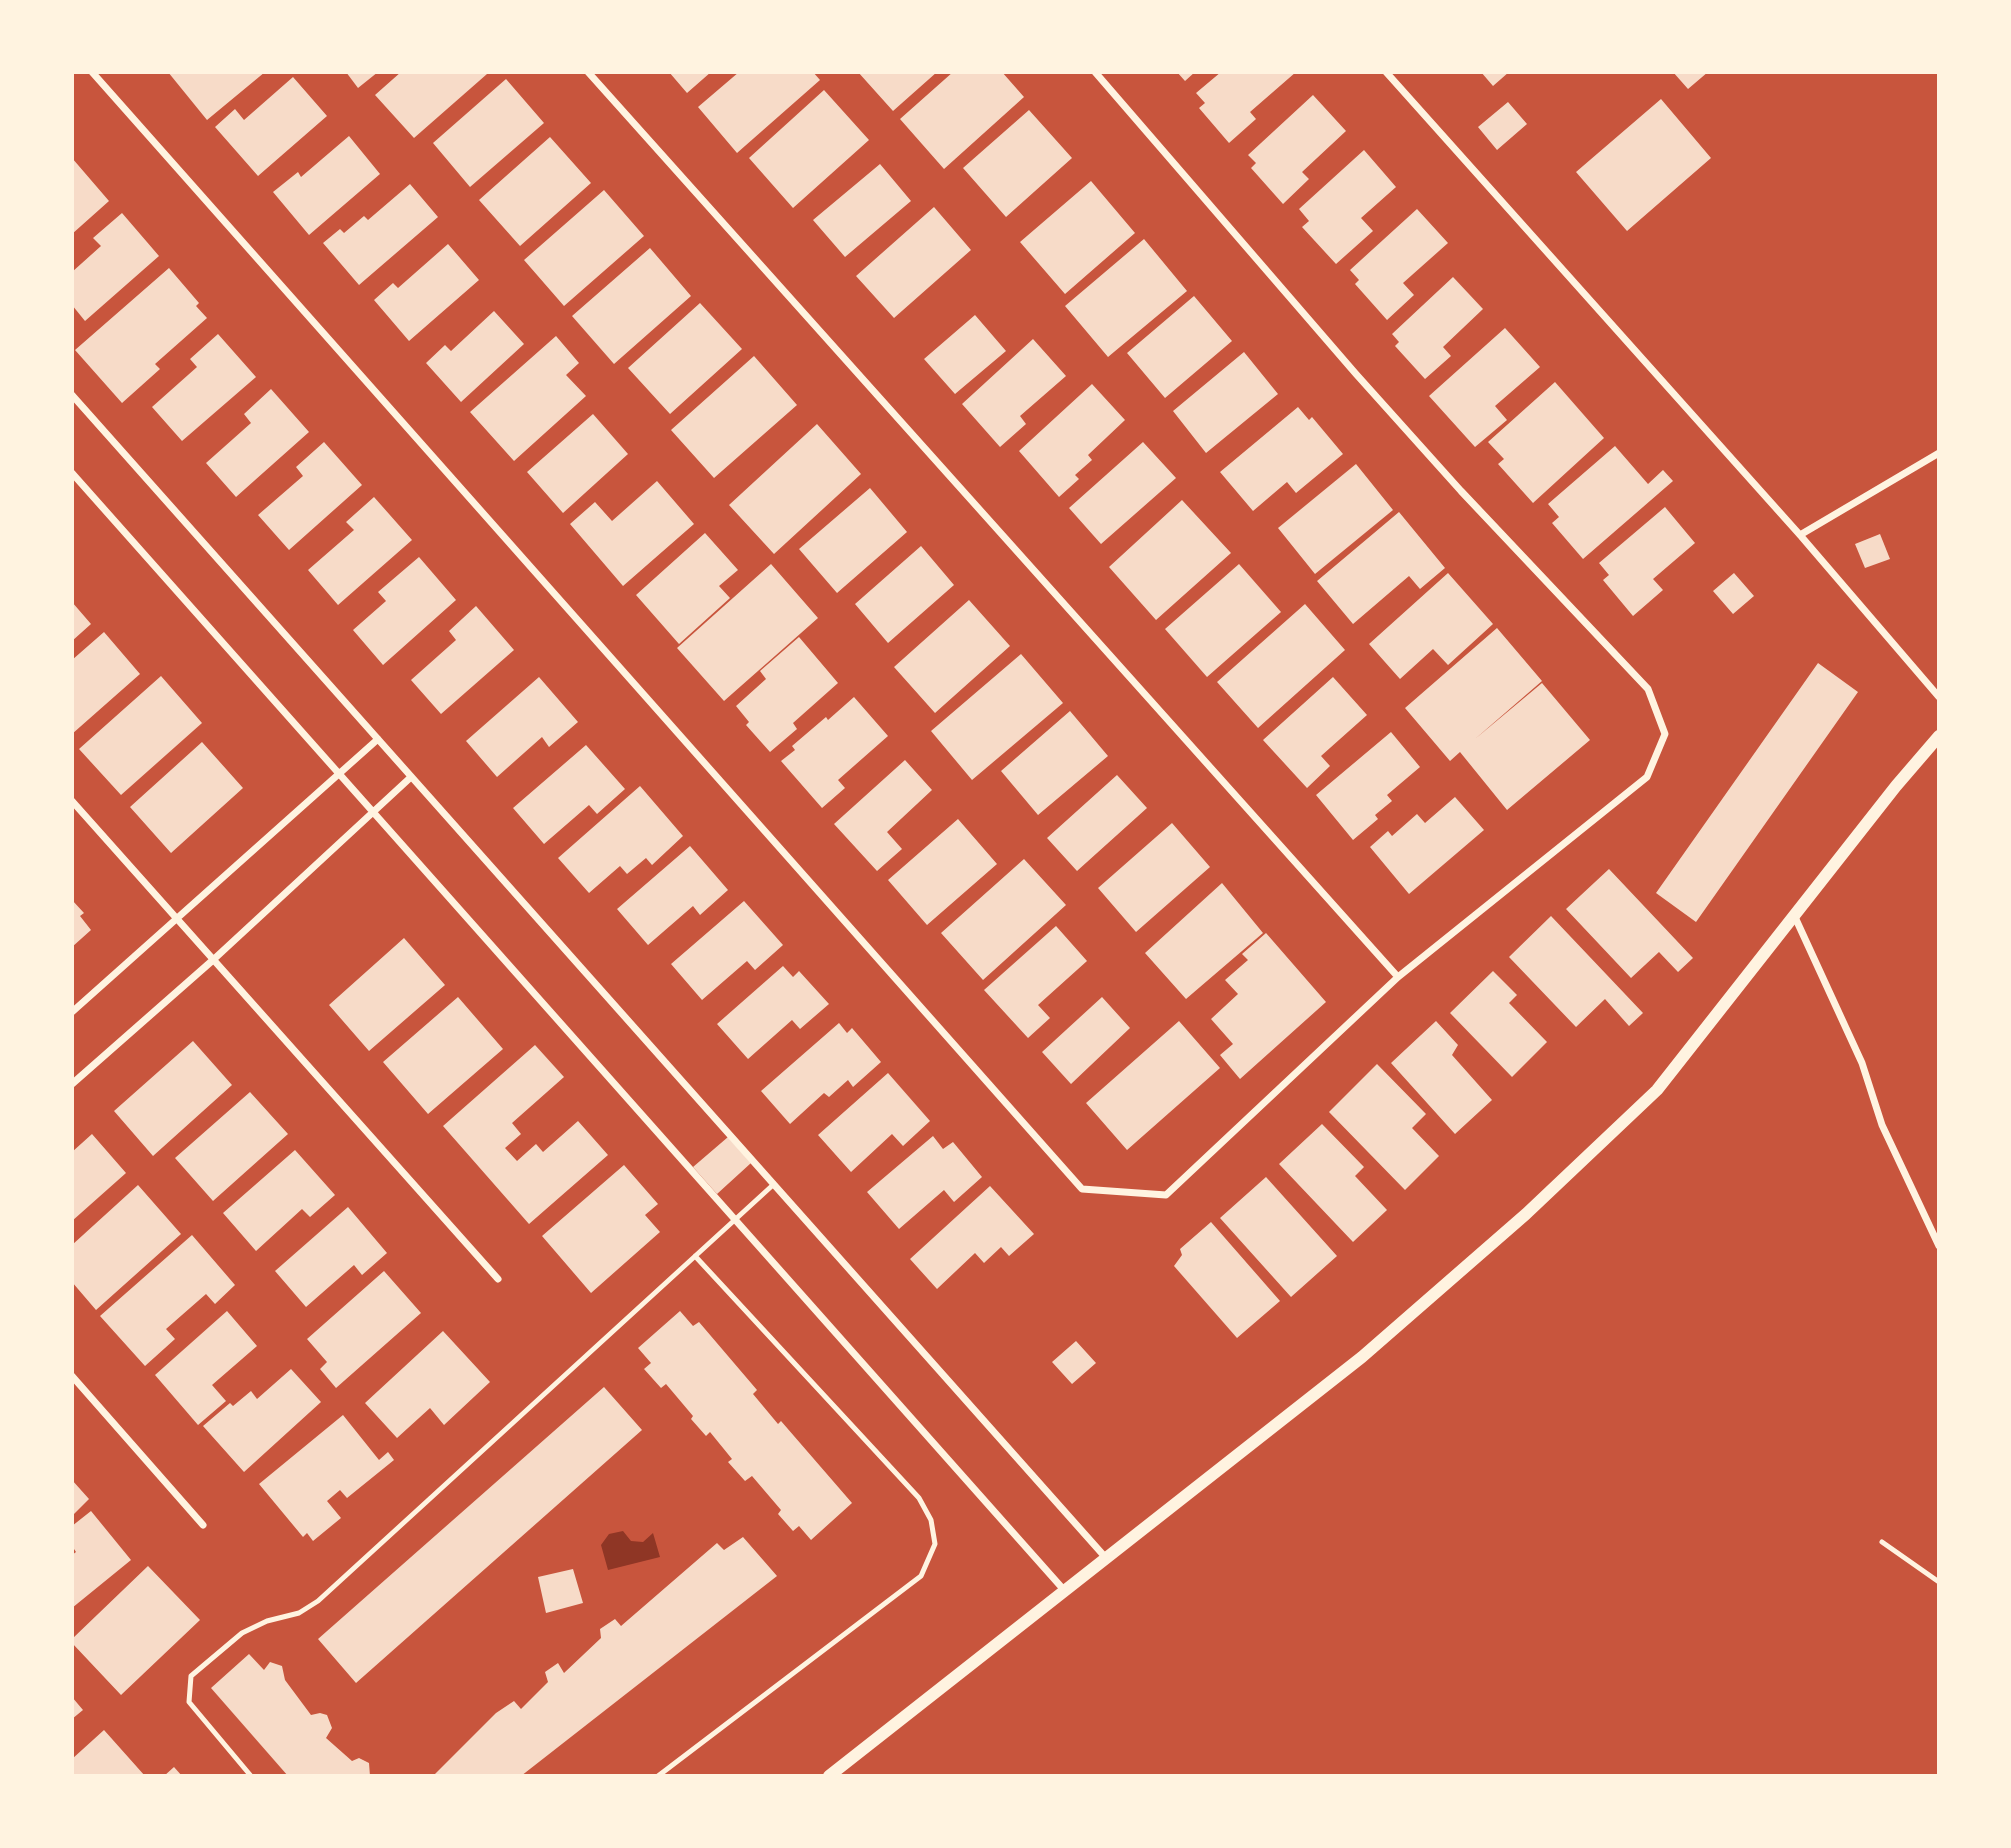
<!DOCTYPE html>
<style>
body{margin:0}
#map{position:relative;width:2011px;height:1848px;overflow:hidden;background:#c8553d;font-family:Manrope,sans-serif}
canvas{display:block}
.frame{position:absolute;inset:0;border:74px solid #fff3e0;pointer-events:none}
</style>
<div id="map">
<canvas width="2011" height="1848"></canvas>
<div class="frame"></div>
</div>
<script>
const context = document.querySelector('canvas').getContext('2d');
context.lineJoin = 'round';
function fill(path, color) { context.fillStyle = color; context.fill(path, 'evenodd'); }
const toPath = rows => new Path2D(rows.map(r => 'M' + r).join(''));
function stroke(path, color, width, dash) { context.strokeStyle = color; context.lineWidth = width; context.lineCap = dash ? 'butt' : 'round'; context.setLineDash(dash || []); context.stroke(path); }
fill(toPath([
 [623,1531,631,1541,643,1542,653,1533,660,1557,608,1570,601,1545,609,1534]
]), '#8f3625');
fill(toPath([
 [168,72,265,72,207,120],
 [346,72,378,72,358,88],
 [401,72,485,72,487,74,414,138,375,95],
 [669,72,711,72,687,93],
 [739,72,813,72,820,80,737,153,698,107],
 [858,72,937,72,893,111],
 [953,72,1002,72,1024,97,944,169,900,119],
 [1177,72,1195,72,1185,81],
 [1221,72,1296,72,1250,112,1256,119,1229,143,1199,108,1205,103,1196,93],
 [1481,72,1509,72,1493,86],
 [1673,72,1708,72,1688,89],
 [293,77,327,116,258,176,215,127,235,109,244,120],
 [506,79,544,123,470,187,433,143],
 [824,90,869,140,793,208,749,158],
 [1313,95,1346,131,1302,172,1309,179,1283,204,1251,168,1256,163,1248,155],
 [1661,99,1711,158,1627,231,1576,172],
 [1508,102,1527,124,1497,150,1478,127],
 [1029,110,1072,158,1006,217,963,168],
 [349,136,380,174,309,235,273,192,298,172,301,177],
 [550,137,591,183,520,246,479,200],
 [1364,150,1396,187,1361,218,1373,231,1336,264,1302,227,1309,221,1299,209],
 [72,158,109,201,72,234],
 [880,164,911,201,845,257,813,220],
 [1091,181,1135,233,1065,294,1020,242],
 [410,184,438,217,359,285,323,243,340,229,344,233,364,216,368,220],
 [604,190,644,236,564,306,524,260],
 [934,207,971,250,894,318,856,276],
 [1417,209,1448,243,1403,283,1414,295,1387,320,1355,284,1359,280,1350,270],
 [122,213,159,256,85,321,72,305,72,272,101,246,93,238],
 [1144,239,1187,291,1108,357,1065,306],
 [448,244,479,280,409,341,374,300,393,283,398,288],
 [650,248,691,296,614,364,572,316],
 [169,268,199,303,196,306,207,318,155,364,160,369,122,403,75,350],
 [1453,277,1483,309,1443,347,1451,356,1425,379,1395,346,1399,342,1392,334],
 [1194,296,1232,341,1165,398,1127,353],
 [700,303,742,349,670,414,628,368],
 [494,311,524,344,461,402,426,363,445,345,451,351],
 [975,315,1006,351,955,394,924,359],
 [1505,328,1540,367,1495,406,1507,420,1475,447,1429,396],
 [218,334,256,377,182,441,152,407,197,367,190,359],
 [556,336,579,363,566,375,586,396,514,461,470,412],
 [1033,339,1066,376,1020,416,1026,424,1000,447,962,404],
 [1244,352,1278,394,1206,453,1173,411],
 [754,356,797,405,714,478,671,430],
 [1555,382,1604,438,1533,503,1498,464,1504,459,1488,442],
 [1092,384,1125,420,1088,455,1092,460,1075,475,1079,479,1059,497,1019,451],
 [271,389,309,432,236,497,206,463,251,423,244,414],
 [1298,407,1309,420,1312,417,1343,454,1296,493,1287,482,1253,511,1220,472],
 [593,414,628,454,563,513,527,472],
 [817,424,861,474,774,554,729,505],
 [324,442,362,485,289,550,258,515,303,476,296,467],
 [1143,442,1176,478,1101,544,1069,508],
 [1615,446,1648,484,1663,470,1673,481,1583,559,1552,523,1559,517,1548,504],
 [1356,464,1393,510,1315,574,1278,528],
 [657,481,694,524,623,586,570,524,595,502,612,521],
 [870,488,907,532,837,593,799,549],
 [374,497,412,540,338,605,308,570,354,530,346,522],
 [1182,500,1231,553,1156,620,1109,567],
 [1665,507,1695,543,1653,579,1663,590,1633,616,1603,580,1609,575,1599,563],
 [1399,512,1445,568,1420,589,1409,576,1353,624,1317,581],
 [705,533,738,570,719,586,730,598,679,644,636,595],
 [1880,534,1890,559,1865,568,1855,544],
 [921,546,954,585,888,643,855,604],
 [419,557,456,600,383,665,353,630,386,601,378,592],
 [771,564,818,618,724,701,677,648],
 [1239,564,1281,612,1207,677,1165,629],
 [1448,573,1493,624,1448,665,1433,649,1400,679,1369,644],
 [1734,573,1754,596,1733,614,1713,591],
 [969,600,1010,646,935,713,894,667],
 [72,602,91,624,72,641],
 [1305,604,1345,650,1258,728,1217,682],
 [476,606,514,650,441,714,411,680,456,640,449,631],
 [1497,628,1542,681,1475,739,1542,683,1590,740,1507,810,1460,752,1450,761,1405,708],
 [104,632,140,674,72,734,72,660],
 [799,637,838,683,793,723,797,729,770,752,746,725,749,722,736,706,766,679,760,671],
 [1021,654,1063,703,972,780,931,731],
 [1818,663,1858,692,1696,922,1656,893],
 [161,676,202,723,121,795,79,749],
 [539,677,578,722,549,747,542,737,497,777,466,741],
 [1333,677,1367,715,1321,756,1330,766,1307,788,1263,740],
 [854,697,888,736,838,780,845,788,822,808,781,761,795,750,792,746,826,717,828,720],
 [1070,711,1108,756,1038,815,1001,771],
 [1391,732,1420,767,1387,795,1392,801,1375,815,1378,819,1353,840,1316,795],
 [202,742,243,788,171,853,130,807],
 [586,745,625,789,597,814,589,805,544,844,513,808],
 [905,760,932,790,887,832,902,849,877,871,834,824],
 [1117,775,1147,808,1077,871,1047,838],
 [640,786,683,836,652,865,646,858,627,874,620,866,589,893,558,858],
 [1455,797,1484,830,1409,894,1370,847,1388,831,1392,836,1417,814,1425,823],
 [958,819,997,864,927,925,888,880],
 [1172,823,1210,867,1136,932,1098,888],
 [690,846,728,890,700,915,693,906,648,945,617,909],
 [1024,859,1066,905,983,980,941,933],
 [1609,869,1693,958,1678,972,1659,952,1631,978,1566,909],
 [1222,883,1263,933,1186,999,1145,953],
 [72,900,84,913,80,916,91,930,72,947],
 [744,901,783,945,755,970,747,961,702,1000,671,964],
 [1551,916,1643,1013,1629,1026,1605,999,1576,1027,1509,957],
 [1056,926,1087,961,1038,1005,1050,1018,1028,1038,984,990],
 [1266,933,1326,1002,1240,1079,1220,1055,1233,1044,1211,1019,1238,994,1225,980,1248,960,1242,954],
 [404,938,445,985,369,1051,329,1005],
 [783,966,793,977,799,971,829,1004,800,1029,792,1020,748,1059,717,1024],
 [1493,971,1517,995,1509,1003,1547,1042,1512,1077,1450,1013],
 [458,997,503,1049,428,1114,383,1062],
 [1102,997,1130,1028,1071,1084,1042,1052],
 [1179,1021,1220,1068,1127,1150,1086,1103],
 [1436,1021,1458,1045,1452,1055,1492,1100,1455,1134,1391,1063],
 [839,1023,847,1033,852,1028,881,1062,853,1087,848,1080,829,1097,824,1093,790,1124,761,1091],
 [193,1041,232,1085,153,1156,114,1111],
 [535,1045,564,1077,512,1123,521,1134,505,1148,517,1161,536,1144,543,1152,578,1121,608,1155,529,1224,443,1126],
 [1377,1064,1426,1114,1412,1128,1439,1156,1405,1190,1329,1112],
 [888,1073,930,1121,903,1146,892,1134,851,1172,818,1135],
 [250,1092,288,1134,213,1201,175,1158],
 [1322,1124,1364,1167,1355,1176,1387,1210,1353,1242,1279,1164],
 [92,1134,126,1173,72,1221,72,1152],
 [933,1136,943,1149,953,1142,982,1177,954,1202,944,1190,899,1229,867,1192],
 [728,1137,751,1163,717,1194,693,1167],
 [295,1150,335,1195,310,1217,302,1209,256,1251,223,1213],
 [624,1165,658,1204,645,1215,660,1232,591,1293,542,1236],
 [1266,1177,1337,1256,1291,1297,1220,1218],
 [138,1185,181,1234,96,1310,72,1282,72,1245],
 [990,1186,1034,1234,1009,1256,1001,1247,984,1263,975,1253,937,1289,910,1259],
 [348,1207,387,1253,362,1275,354,1265,306,1307,275,1271],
 [1211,1222,1280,1301,1237,1338,1174,1266,1182,1255,1180,1249],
 [192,1235,235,1285,215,1304,206,1294,166,1329,175,1339,145,1366,100,1316],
 [384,1271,421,1313,336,1388,320,1369,327,1362,307,1339],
 [227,1311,257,1346,212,1385,226,1401,198,1425,155,1375],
 [680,1311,693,1326,699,1322,757,1390,753,1394,778,1424,781,1421,852,1503,811,1540,799,1526,793,1531,778,1514,781,1510,752,1476,745,1481,728,1462,732,1459,710,1432,706,1436,691,1419,693,1416,666,1384,661,1388,644,1369,651,1363,638,1348],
 [443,1331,490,1382,444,1425,430,1408,397,1438,365,1403],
 [1076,1341,1096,1363,1072,1384,1052,1362],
 [291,1369,321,1402,244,1472,203,1426,230,1403,233,1406,251,1391,257,1399],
 [604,1387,642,1430,356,1683,318,1639],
 [343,1415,379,1460,388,1452,394,1460,347,1498,340,1490,327,1501,341,1518,313,1541,307,1533,303,1537,259,1484],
 [72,1480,89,1499,72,1516],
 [91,1511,131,1560,72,1608,72,1555,76,1552,72,1546,72,1526],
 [743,1537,777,1576,521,1776,433,1776,496,1713,514,1701,521,1709,548,1682,545,1672,558,1663,564,1673,601,1638,600,1629,615,1619,621,1626,717,1543,724,1550],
 [148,1566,200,1620,121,1695,72,1643,72,1639],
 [573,1569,583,1603,546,1613,538,1577],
 [249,1654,264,1670,270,1662,282,1666,285,1680,311,1715,320,1713,327,1715,332,1728,326,1738,352,1761,359,1758,369,1763,370,1776,288,1776,211,1688],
 [72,1697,83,1710,72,1719],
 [104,1730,145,1776,72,1776,72,1759],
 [174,1767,182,1776,164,1776]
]), '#f7dbc8');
stroke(toPath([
 [1882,1542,1939,1582],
 [251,1776,189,1702,191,1676,242,1633,267,1621,299,1613,318,1601,774,1184],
 [658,1776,921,1576,935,1544,931,1520,919,1498,695,1256]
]), '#fff3e0', 5);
stroke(toPath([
 [92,72,1082,1189,1166,1195,1398,977,1647,777,1665,734,1648,689,1461,491,1356,374,1095,72],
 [588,72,1398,977],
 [1386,72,1800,535,1939,697],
 [72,395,1106,1558],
 [72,473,1064,1590],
 [1800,535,1939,453],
 [72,801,498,1279],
 [1794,915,1862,1063,1882,1125,1939,1246],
 [72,1012,378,739],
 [72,1084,213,960,411,777],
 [72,1376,203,1525]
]), '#fff3e0', 7);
stroke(toPath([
 [829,1776,1362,1357,1526,1214,1657,1090,1896,786,1939,736]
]), '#fff3e0', 12);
</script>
